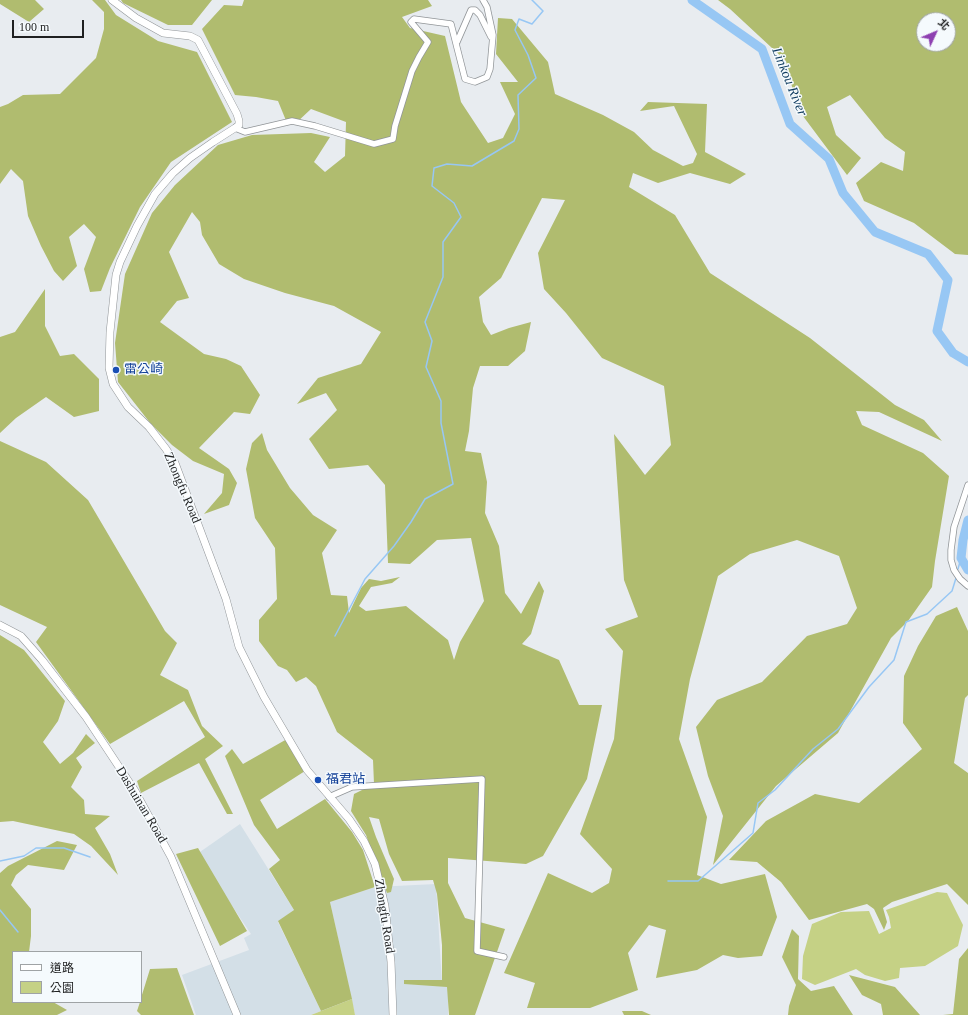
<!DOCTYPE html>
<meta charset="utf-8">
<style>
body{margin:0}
#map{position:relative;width:968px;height:1015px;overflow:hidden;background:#e8ecf0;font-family:"Times New Roman","Noto Sans TC",serif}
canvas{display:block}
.legend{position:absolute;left:12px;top:951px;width:130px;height:52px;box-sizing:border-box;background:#f5fafd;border:1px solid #9fa3a5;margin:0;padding:5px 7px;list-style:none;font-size:12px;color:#1f2021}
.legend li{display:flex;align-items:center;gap:8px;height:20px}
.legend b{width:20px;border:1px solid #9fa3a5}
.north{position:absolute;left:916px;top:12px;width:40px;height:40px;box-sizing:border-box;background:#f5fafd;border:1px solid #9fa3a5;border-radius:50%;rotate:46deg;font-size:11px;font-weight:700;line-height:16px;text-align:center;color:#1f2021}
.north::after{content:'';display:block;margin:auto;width:14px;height:18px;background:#8e40b1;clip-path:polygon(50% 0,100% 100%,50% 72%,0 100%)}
.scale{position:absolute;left:12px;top:20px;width:72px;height:18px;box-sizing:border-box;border:2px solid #1f2021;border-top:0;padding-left:5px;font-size:12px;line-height:14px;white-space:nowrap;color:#1f2021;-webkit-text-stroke:3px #f5fafd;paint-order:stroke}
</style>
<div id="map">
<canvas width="968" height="1015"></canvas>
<ul class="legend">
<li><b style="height:5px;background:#fff"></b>道路</li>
<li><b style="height:11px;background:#c5d185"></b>公園</li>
</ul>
<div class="north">北</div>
<div class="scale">100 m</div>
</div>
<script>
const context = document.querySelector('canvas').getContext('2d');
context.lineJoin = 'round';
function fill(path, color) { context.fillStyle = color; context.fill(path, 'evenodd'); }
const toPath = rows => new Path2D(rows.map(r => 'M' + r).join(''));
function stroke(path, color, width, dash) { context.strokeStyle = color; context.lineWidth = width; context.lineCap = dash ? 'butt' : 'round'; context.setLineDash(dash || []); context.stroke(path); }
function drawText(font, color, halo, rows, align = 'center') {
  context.font = font + ' "Times New Roman","Noto Sans TC",serif'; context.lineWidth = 3; context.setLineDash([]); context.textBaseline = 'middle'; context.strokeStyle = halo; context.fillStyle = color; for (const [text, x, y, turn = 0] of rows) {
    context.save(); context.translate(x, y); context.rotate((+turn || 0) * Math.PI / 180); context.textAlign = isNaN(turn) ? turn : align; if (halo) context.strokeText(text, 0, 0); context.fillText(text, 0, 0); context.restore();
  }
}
fill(toPath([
 [240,824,294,910,278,922,321,1011,311,1015,196,1015,182,975,249,950,244,938,251,934,197,854],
 [436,884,442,984,448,985,448,1015,355,1015,330,902,375,887]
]), '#d3dfe7');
fill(toPath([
 [937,892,947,893,963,925,958,946,925,966,900,968,899,978,885,981,865,975,856,969,815,985,802,979,803,956,812,924,841,912,869,911,879,934,891,928,889,917,886,910],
 [352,999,355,1015,311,1015]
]), '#c5d185');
fill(toPath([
 [0,0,35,0,44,9,29,22,0,4],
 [92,0,105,0,116,15,158,41,197,52,232,122,171,162,140,207,110,268,101,291,90,292,84,269,96,237,84,224,69,237,77,266,63,281,54,271,41,246,28,216,23,181,11,169,0,184,0,107,8,104,23,95,60,94,96,58,104,29,104,12],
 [121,0,212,0,192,25,168,25,123,3],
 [244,0,428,0,432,6,402,17,410,28,445,36,461,102,488,143,503,138,515,114,500,82,518,82,496,54,498,18,512,19,548,62,555,94,603,115,634,132,653,150,683,166,693,163,697,154,674,106,640,111,648,102,707,104,705,152,746,174,730,184,690,173,658,183,633,173,629,187,675,215,710,273,810,338,895,405,924,420,942,441,879,412,856,411,862,425,923,453,949,476,935,561,932,587,908,621,891,638,838,733,776,786,713,865,723,816,708,776,696,727,717,700,762,682,807,636,847,624,857,608,839,556,797,540,750,554,718,576,690,679,679,739,707,817,697,875,721,884,765,874,777,917,762,956,738,958,723,955,697,970,656,978,666,930,649,925,628,953,638,990,590,1008,527,1008,535,983,504,973,548,873,592,893,609,883,612,869,580,834,614,739,623,651,605,629,638,617,624,580,614,434,645,475,671,445,664,386,602,358,566,313,544,289,538,253,565,200,542,198,501,278,479,297,483,322,491,335,509,328,531,322,525,351,508,366,480,366,473,388,469,431,465,451,481,453,487,482,485,513,499,546,505,593,521,614,539,581,544,591,531,634,522,644,559,660,579,705,602,705,587,779,543,856,526,864,448,858,448,883,465,918,505,929,475,1015,449,1015,447,987,404,984,404,980,442,980,442,945,437,894,433,880,402,881,389,854,379,819,369,817,376,837,394,879,391,892,387,893,366,835,351,811,354,794,374,784,373,760,337,732,316,686,306,677,296,682,287,670,278,666,259,641,259,620,277,599,275,548,255,518,246,469,252,443,262,433,267,450,290,488,313,515,337,530,322,553,331,595,347,596,349,613,361,588,369,579,381,581,400,577,392,583,371,587,359,606,366,611,406,606,448,640,454,660,460,642,484,601,471,538,437,540,410,564,388,563,385,485,368,465,329,469,309,439,337,410,326,393,297,404,318,378,361,364,381,332,334,306,285,293,244,279,219,264,202,235,200,222,192,212,169,252,189,298,177,301,160,322,204,354,226,359,241,366,260,395,250,414,234,412,199,448,229,469,237,483,229,505,204,514,222,493,224,474,193,461,172,445,151,424,118,382,115,343,125,274,152,213,175,185,218,145,252,135,311,133,330,137,314,162,325,172,345,156,346,122,311,109,296,123,287,123,278,101,256,97,235,95,202,29,224,5,242,6],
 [718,0,968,0,968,255,955,254,914,223,864,201,856,183,881,162,903,171,905,152,885,138,850,95,827,107,836,135,861,158,847,175,797,108,786,61,730,9],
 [924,20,948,20,948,44,924,44],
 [45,289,45,326,60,356,74,354,99,379,99,411,74,417,46,397,16,418,0,433,0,337,15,332],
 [0,441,46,462,88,500,165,631,177,643,160,675,188,690,202,726,223,746,205,759,233,814,227,814,199,763,141,793,137,781,205,737,184,701,110,744,36,642,47,627,0,605],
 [957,607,968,631,968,695,965,698,954,763,968,773,968,905,947,884,892,902,883,908,887,922,884,930,874,909,867,904,809,920,781,882,757,862,729,860,766,821,815,794,859,803,922,749,903,723,904,676,918,646,936,616],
 [0,635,24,650,65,701,58,721,43,742,60,764,73,753,86,734,95,743,76,758,82,767,71,787,84,800,85,814,110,816,95,828,110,854,118,875,91,846,74,834,13,821,0,822],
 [287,739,305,771,260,800,277,829,325,799,352,832,363,850,375,887,330,902,352,999,321,1011,278,921,294,910,269,869,280,860,254,825,225,756,232,749,243,764],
 [57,841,77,845,64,870,28,865,16,875,11,885,31,909,31,936,29,952,13,952,13,1002,53,1002,67,1010,57,1015,0,1015,0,873,8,866],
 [198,848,247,931,220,946,176,854],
 [792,929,799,936,798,979,811,991,834,986,853,1015,788,1015,789,1006,796,985,782,957],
 [968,948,968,1015,943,1015,953,1014,959,959],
 [177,968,194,1015,141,1015,137,1011,140,1002,141,1002,141,998,150,969],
 [849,975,895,987,920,1015,883,1015,881,1004,862,995],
 [622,1011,642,1011,651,1015,624,1015]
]), '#b0bc6f');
stroke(toPath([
 [958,569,961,558],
 [335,636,365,579,394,546,411,522,425,499,453,484,441,423,441,401,426,367,432,341,425,322,443,277,443,242,461,217,454,203,432,186,434,168,447,164,472,166,514,141,519,129,518,95,536,78,528,55,515,30,519,19,532,24,543,11,532,0],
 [0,861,24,856,36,848,64,848,90,857],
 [668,881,698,881,753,833,758,803,775,790,813,749,838,729,869,687,894,660,906,622,927,614,952,591,956,578],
 [0,910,18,932]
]), '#97c7f4', 1.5);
stroke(toPath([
 [692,0,762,49,790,124,829,159,843,193,875,232,928,254,948,280,937,331,953,353,968,362],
 [968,520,963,540,961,558,968,570]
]), '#97c7f4', 9);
const minor = toPath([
 [457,42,471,10,475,10,480,15,491,37],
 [235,128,245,132,292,121,315,126,374,144,393,139,395,126,412,71,419,57,428,42,411,22,414,19,451,24,465,79,475,82,487,77,490,69,493,35,487,7,483,0],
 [968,485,954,527,951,550,951,560,954,570,960,579,968,586],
 [329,797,352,787,482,779,477,951,504,957]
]);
const tertiary = toPath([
 [112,0,136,18,163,33,190,36,198,40,237,114,239,121,239,125,235,128,213,142,190,158,173,173,155,194,137,226,120,262,116,275,110,332,109,368,113,384,128,407,149,427,166,449,175,463,226,599,239,647,264,697,307,770,349,819,364,841,375,864,385,906,391,962,393,1015],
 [0,625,21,636,42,660,86,717,135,791,171,857,237,1015]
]);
stroke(minor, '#919598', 7);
stroke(tertiary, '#919598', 8);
stroke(minor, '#fff', 5.5);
stroke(tertiary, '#fff', 7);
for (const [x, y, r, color] of [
 [116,370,4,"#1a4fb4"],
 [318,780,4,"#1a4fb4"]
]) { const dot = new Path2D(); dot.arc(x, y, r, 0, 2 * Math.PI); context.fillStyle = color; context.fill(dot); stroke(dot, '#f5fafd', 1.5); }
drawText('13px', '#164399', '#f5fafd', [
 ["雷公崎",124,370],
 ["福君站",326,780]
], 'left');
drawText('13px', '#1f2021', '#f5fafd', [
 ["Zhongfu Road",182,488,67],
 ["Dashuinan Road",141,805,59],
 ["Zhongfu Road",384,916,81]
]);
drawText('italic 14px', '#0f3b5f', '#f5fafd', [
 ["Linkou River",789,82,68]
]);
</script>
